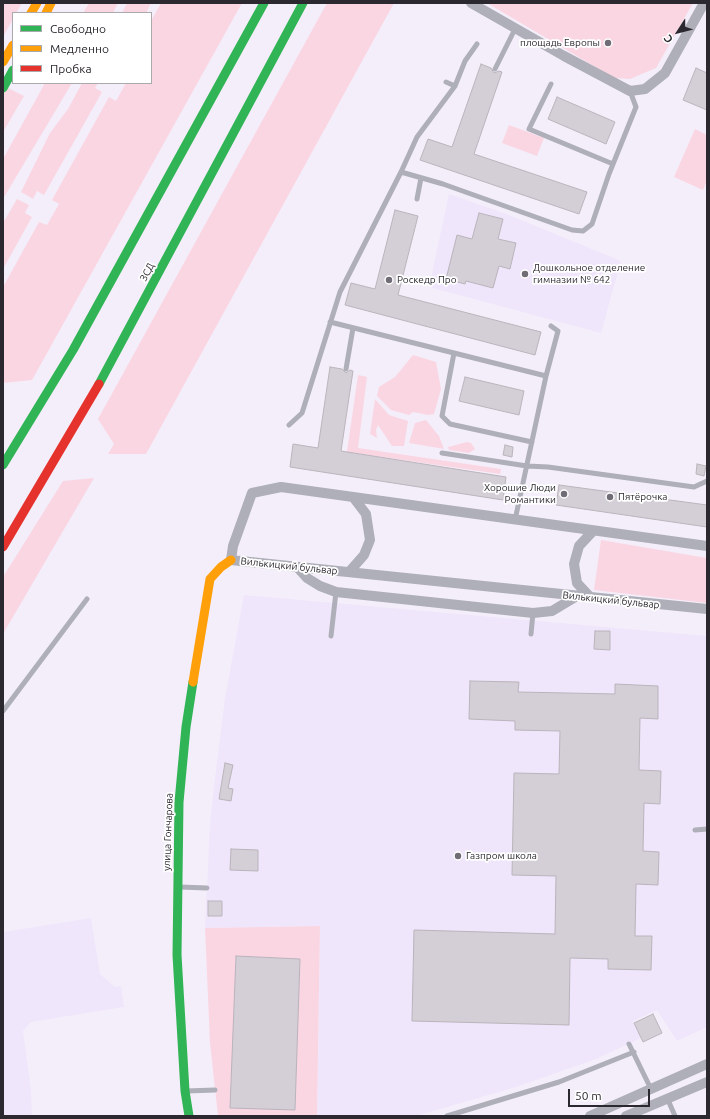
<!DOCTYPE html>
<meta charset="utf-8">
<style>
body{margin:0}
#map{position:relative;width:710px;height:1119px;overflow:hidden;background:#f4eefa;font-family:Ubuntu,sans-serif}
canvas{display:block}
.frame{position:absolute;inset:0;border:4px solid #2b282f;pointer-events:none}
.legend{position:absolute;left:12px;top:12px;width:140px;height:72px;box-sizing:border-box;background:#fff;border:1px solid #aaa9ac;margin:0;padding:5px 7px;list-style:none;font-size:12px;color:#2b282f}
.legend li{display:flex;align-items:center;gap:8px;height:20px}
.legend b{width:20px;border:1px solid #aaa9ac}
.north{position:absolute;left:658px;top:12px;width:40px;height:40px;-webkit-text-stroke:3px #fff;paint-order:stroke;rotate:234deg;font-size:11px;font-weight:700;line-height:16px;text-align:center;color:#2b282f}
.north::after{content:'';display:block;margin:auto;width:14px;height:18px;background:#2b282f;clip-path:polygon(50% 0,100% 100%,50% 72%,0 100%)}
.scale{position:absolute;left:568px;top:1089px;width:82px;height:18px;box-sizing:border-box;border:2px solid #2b282f;border-top:0;padding-left:5px;font-size:12px;line-height:14px;white-space:nowrap;color:#2b282f;-webkit-text-stroke:3px #fff;paint-order:stroke}
</style>
<div id="map">
<canvas width="710" height="1119"></canvas>
<div class="frame"></div>
<ul class="legend">
<li><b style="height:5px;background:#30b455"></b>Свободно</li>
<li><b style="height:5px;background:#ff9f0a"></b>Медленно</li>
<li><b style="height:5px;background:#e5322d"></b>Пробка</li>
</ul>
<div class="north">С</div>
<div class="scale">50 m</div>
</div>
<script>
const context = document.querySelector('canvas').getContext('2d');
context.lineJoin = 'round';
function fill(path, color) { context.fillStyle = color; context.fill(path, 'evenodd'); }
const toPath = rows => new Path2D(rows.map(r => 'M' + r).join(''));
function stroke(path, color, width, dash) { context.strokeStyle = color; context.lineWidth = width; context.lineCap = dash ? 'butt' : 'round'; context.setLineDash(dash || []); context.stroke(path); }
function drawText(font, color, halo, rows, align = 'center') {
  context.font = font + ' Ubuntu,sans-serif'; context.lineWidth = 3.5; context.setLineDash([]); context.textBaseline = 'middle'; context.strokeStyle = halo; context.fillStyle = color; for (const [text, x, y, turn = 0] of rows) {
    context.save(); context.translate(x, y); context.rotate((+turn || 0) * Math.PI / 180); context.textAlign = isNaN(turn) ? turn : align; if (halo) context.strokeText(text, 0, 0); context.fillText(text, 0, 0); context.restore();
  }
}
fill(toPath([
 [449,194,509,215,621,261,601,333,429,287],
 [244,595,707,636,707,1027,677,1041,657,1010,633,1021,641,1038,596,1059,516,1087,416,1116,317,1116,320,926,205,928,210,824,214,786,225,698],
 [91,918,100,974,115,987,121,986,124,1007,31,1022,23,1031,31,1090,32,1116,3,1116,3,932]
]), '#f0e6fb');
fill(toPath([
 [4,3,22,3,16,13,13,13,13,19,3,37],
 [89,3,118,3,113,13,83,13],
 [127,3,151,3,146,13,122,13],
 [161,3,242,3,32,380,3,383,3,287,39,222,47,225,59,204,52,200,109,97,116,101,126,83,151,83,151,21],
 [327,3,394,3,146,454,108,454,114,444,98,419],
 [487,3,693,3,656,68,630,79,614,78],
 [45,83,72,83,3,199,3,159],
 [82,83,98,83,95,88,102,92,44,195,37,191,33,199,21,192,50,133,68,109],
 [6,87,24,96,3,132,3,93],
 [509,125,544,138,537,156,502,143],
 [695,129,707,135,707,180,703,190,674,177],
 [17,199,29,205,25,213,32,217,3,269,3,223],
 [413,355,436,362,441,389,434,414,428,415,413,412,409,415,391,410,377,396,379,387,395,377],
 [358,375,367,377,358,448,501,469,500,474,347,452],
 [375,399,389,415,408,421,404,446,392,446,378,425,376,430,377,438,370,434],
 [426,420,439,436,444,449,409,443,415,423],
 [467,442,471,443,475,449,469,453,449,450,448,447],
 [94,478,3,634,3,577,63,481],
 [601,540,707,558,707,603,594,590],
 [320,926,317,1116,218,1116,210,1043,205,928]
]), '#fad6e3');
const building = toPath([
 [481,64,491,68,494,73,499,71,502,72,474,154,587,192,579,214,420,160,428,139,452,147,481,64],
 [696,68,707,73,707,110,683,100,696,68],
 [557,97,615,122,606,144,548,119,557,97],
 [395,210,418,216,398,295,541,332,535,355,345,305,351,283,375,289,395,210],
 [479,213,503,219,498,239,516,243,510,269,499,266,493,288,466,281,465,284,446,279,457,235,472,239,479,213],
 [330,367,342,369,346,373,350,370,353,371,341,451,506,477,503,500,290,467,293,444,318,448,330,367],
 [465,377,524,391,519,415,459,401,465,377],
 [505,445,513,447,512,457,503,455,505,445],
 [697,464,706,466,704,476,696,474,697,464],
 [559,485,707,505,707,527,556,505,559,485],
 [595,631,610,631,610,650,594,649,595,631],
 [470,681,519,682,518,692,615,694,615,684,658,686,658,719,640,718,639,770,661,771,660,804,644,803,643,851,659,852,658,885,636,884,635,936,652,936,651,970,608,969,608,959,570,958,569,1025,412,1021,414,930,555,934,556,876,512,875,514,773,559,774,560,731,515,730,515,721,469,719,470,681],
 [225,763,233,765,228,788,233,789,231,801,219,799,225,763],
 [231,849,258,850,258,871,230,870,231,849],
 [208,901,222,901,222,916,208,916,208,901],
 [236,956,300,959,295,1110,230,1108,236,956],
 [653,1014,662,1033,643,1042,634,1023,653,1014]
]);
fill(building, '#d4ced6');
stroke(building, '#bab4bc', 1);
stroke(toPath([
 [495,69,515,29],
 [446,82,455,86],
 [551,84,529,129,613,164],
 [401,172,443,184,572,230,583,231,592,224,609,174,636,107,630,91],
 [417,199,421,178],
 [330,322,546,376],
 [454,353,442,416,450,424,532,442],
 [346,369,353,328],
 [289,425,302,413,340,292,401,172,417,137,455,86,465,61,477,44],
 [442,453,527,466,548,467,694,487,707,481],
 [515,520,546,376,558,331,551,326],
 [531,634,533,613],
 [331,636,336,592],
 [3,711,87,599],
 [695,830,707,829],
 [180,887,207,888],
 [629,1044,651,1089],
 [186,1091,215,1090],
 [668,1100,675,1116],
 [447,1116,559,1082,634,1052]
]), '#aeafb8', 5);
stroke(toPath([
 [471,3,564,56,630,91,645,89,665,73,704,3],
 [707,546,281,487,252,493,233,546,231,560,707,609],
 [297,567,307,578,320,586,336,592,533,613,552,611,577,596],
 [349,572,364,555,370,540,366,514,353,497],
 [590,597,577,583,574,564,579,546,593,531],
 [590,1116,707,1064],
 [626,1116,707,1082]
]), '#aeafb8', 10);
stroke(toPath([
 [3,88,13,70],
 [99,384,303,3],
 [3,465,73,350,264,3],
 [189,1116,185,1091,177,955,179,802,186,727,193,682]
]), '#30b455', 9);
stroke(toPath([
 [31,13,37,3],
 [46,13,51,3],
 [3,62,13,45],
 [193,682,210,579,221,567,231,560]
]), '#ff9f0a', 9);
stroke(toPath([
 [3,547,99,384]
]), '#e5322d', 9);
for (const [x, y, r, color] of [
 [608,43,4,"#716d76"],
 [525,274,4,"#716d76"],
 [389,280,4,"#716d76"],
 [564,494,4,"#716d76"],
 [610,497,4,"#716d76"],
 [458,856,4,"#716d76"]
]) { const dot = new Path2D(); dot.arc(x, y, r, 0, 2 * Math.PI); context.fillStyle = color; context.fill(dot); stroke(dot, '#fff', 1.5); }
drawText('10px', '#2b282f', '#fff', [
 ["площадь Европы",600,43,"right"],
 ["Дошкольное отделение",533,268],
 ["гимназии № 642",533,280],
 ["Роскедр Про",397,280],
 ["Хорошие Люди",556,488,"right"],
 ["Романтики",556,500,"right"],
 ["Пятёрочка",618,497],
 ["Газпром школа",466,856]
], 'left');
drawText('10px', '#2b282f', '#fff', [
 ["ЗСД",147,272,-62],
 ["Вилькицкий бульвар",289,566,6],
 ["Вилькицкий бульвар",611,600,6],
 ["улица Гончарова",168,832,-88]
]);
</script>
